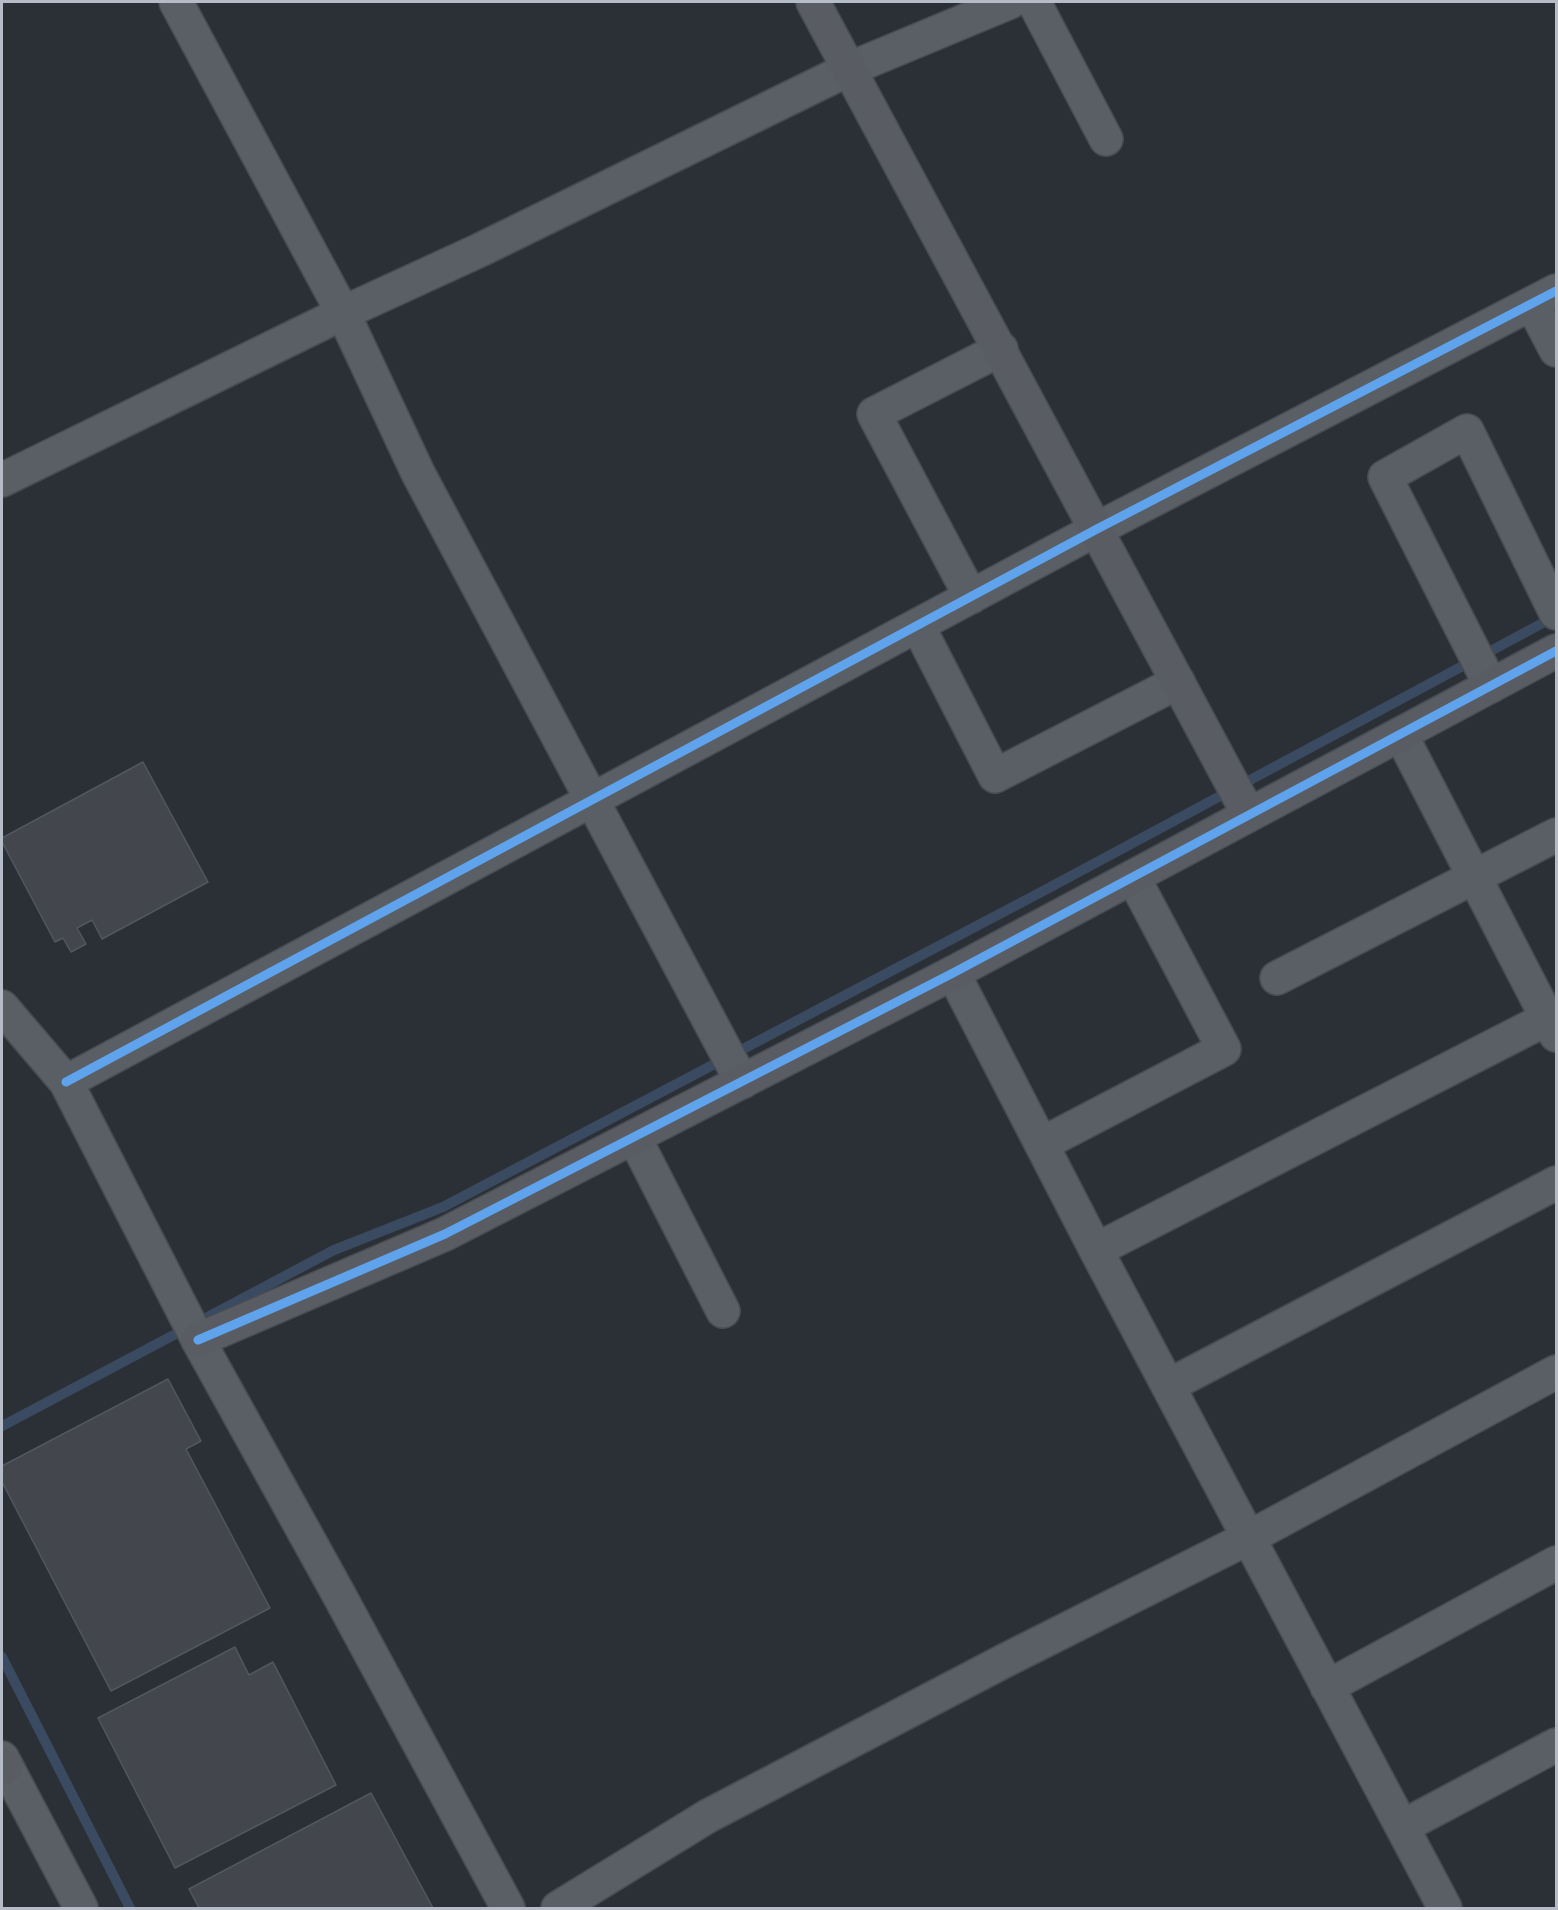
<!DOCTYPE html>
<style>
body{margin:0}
#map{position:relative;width:1558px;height:1910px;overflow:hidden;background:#2b3037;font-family:"Source Sans 3",sans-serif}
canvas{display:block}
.frame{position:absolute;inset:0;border:3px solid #b5bcc7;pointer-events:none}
</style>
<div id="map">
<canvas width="1558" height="1910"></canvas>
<div class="frame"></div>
</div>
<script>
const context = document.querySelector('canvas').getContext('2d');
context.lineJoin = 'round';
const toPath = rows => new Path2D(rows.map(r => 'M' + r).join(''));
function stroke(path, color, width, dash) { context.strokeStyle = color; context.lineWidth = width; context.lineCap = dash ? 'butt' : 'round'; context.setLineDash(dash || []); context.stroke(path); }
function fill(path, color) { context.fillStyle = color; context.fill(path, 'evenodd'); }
stroke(toPath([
 [2,1426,334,1250,443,1207,1045,890,1556,616],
 [2,1657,130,1908]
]), '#3a4a60', 10);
const building = toPath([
 [143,762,208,882,102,939,92,920,77,928,86,944,71,952,63,938,55,942,2,842,2,838,143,762],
 [168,1379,201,1441,186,1449,270,1608,111,1691,2,1482,2,1466,168,1379],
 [235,1647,249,1675,273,1662,336,1785,175,1868,98,1718,235,1647],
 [371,1793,433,1908,199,1908,189,1889,371,1793]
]);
fill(building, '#43474d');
stroke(building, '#52575f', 1.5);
const street = toPath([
 [176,2,343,313,418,473,742,1082],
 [1034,2,1106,139],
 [1532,304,1556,350],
 [2,480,343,313,480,250,849,69,1010,2],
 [971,597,874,414,1001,349],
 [918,626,995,776,1178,682],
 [1491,686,1385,477,1467,431,1556,613],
 [1401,735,1556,1035],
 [953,973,1096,1250,1445,1908],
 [1277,978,1556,835],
 [2,1007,66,1082,198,1340,338,1593,508,1908],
 [66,1082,1097,529,1556,291],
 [634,1137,723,1311],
 [1042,1144,1224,1049,1133,877],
 [1096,1250,1556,1014],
 [1168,1386,1556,1183],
 [1327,1687,1556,1563],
 [2,1758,81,1908],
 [1402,1827,1556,1745],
 [558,1908,708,1816,1004,1661,1248,1538,1556,1372]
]);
const secondary = toPath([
 [813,2,1249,815],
 [198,1340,445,1234,953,973,1556,651],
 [2,1769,6,1766]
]);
stroke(street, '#484c52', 36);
stroke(secondary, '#484c52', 36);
stroke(street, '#5a5e65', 33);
stroke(secondary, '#595d63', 33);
stroke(toPath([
 [66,1082,1097,529,1556,291],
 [198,1340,445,1234,953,973,1556,651]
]), '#60a3ed', 9);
</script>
